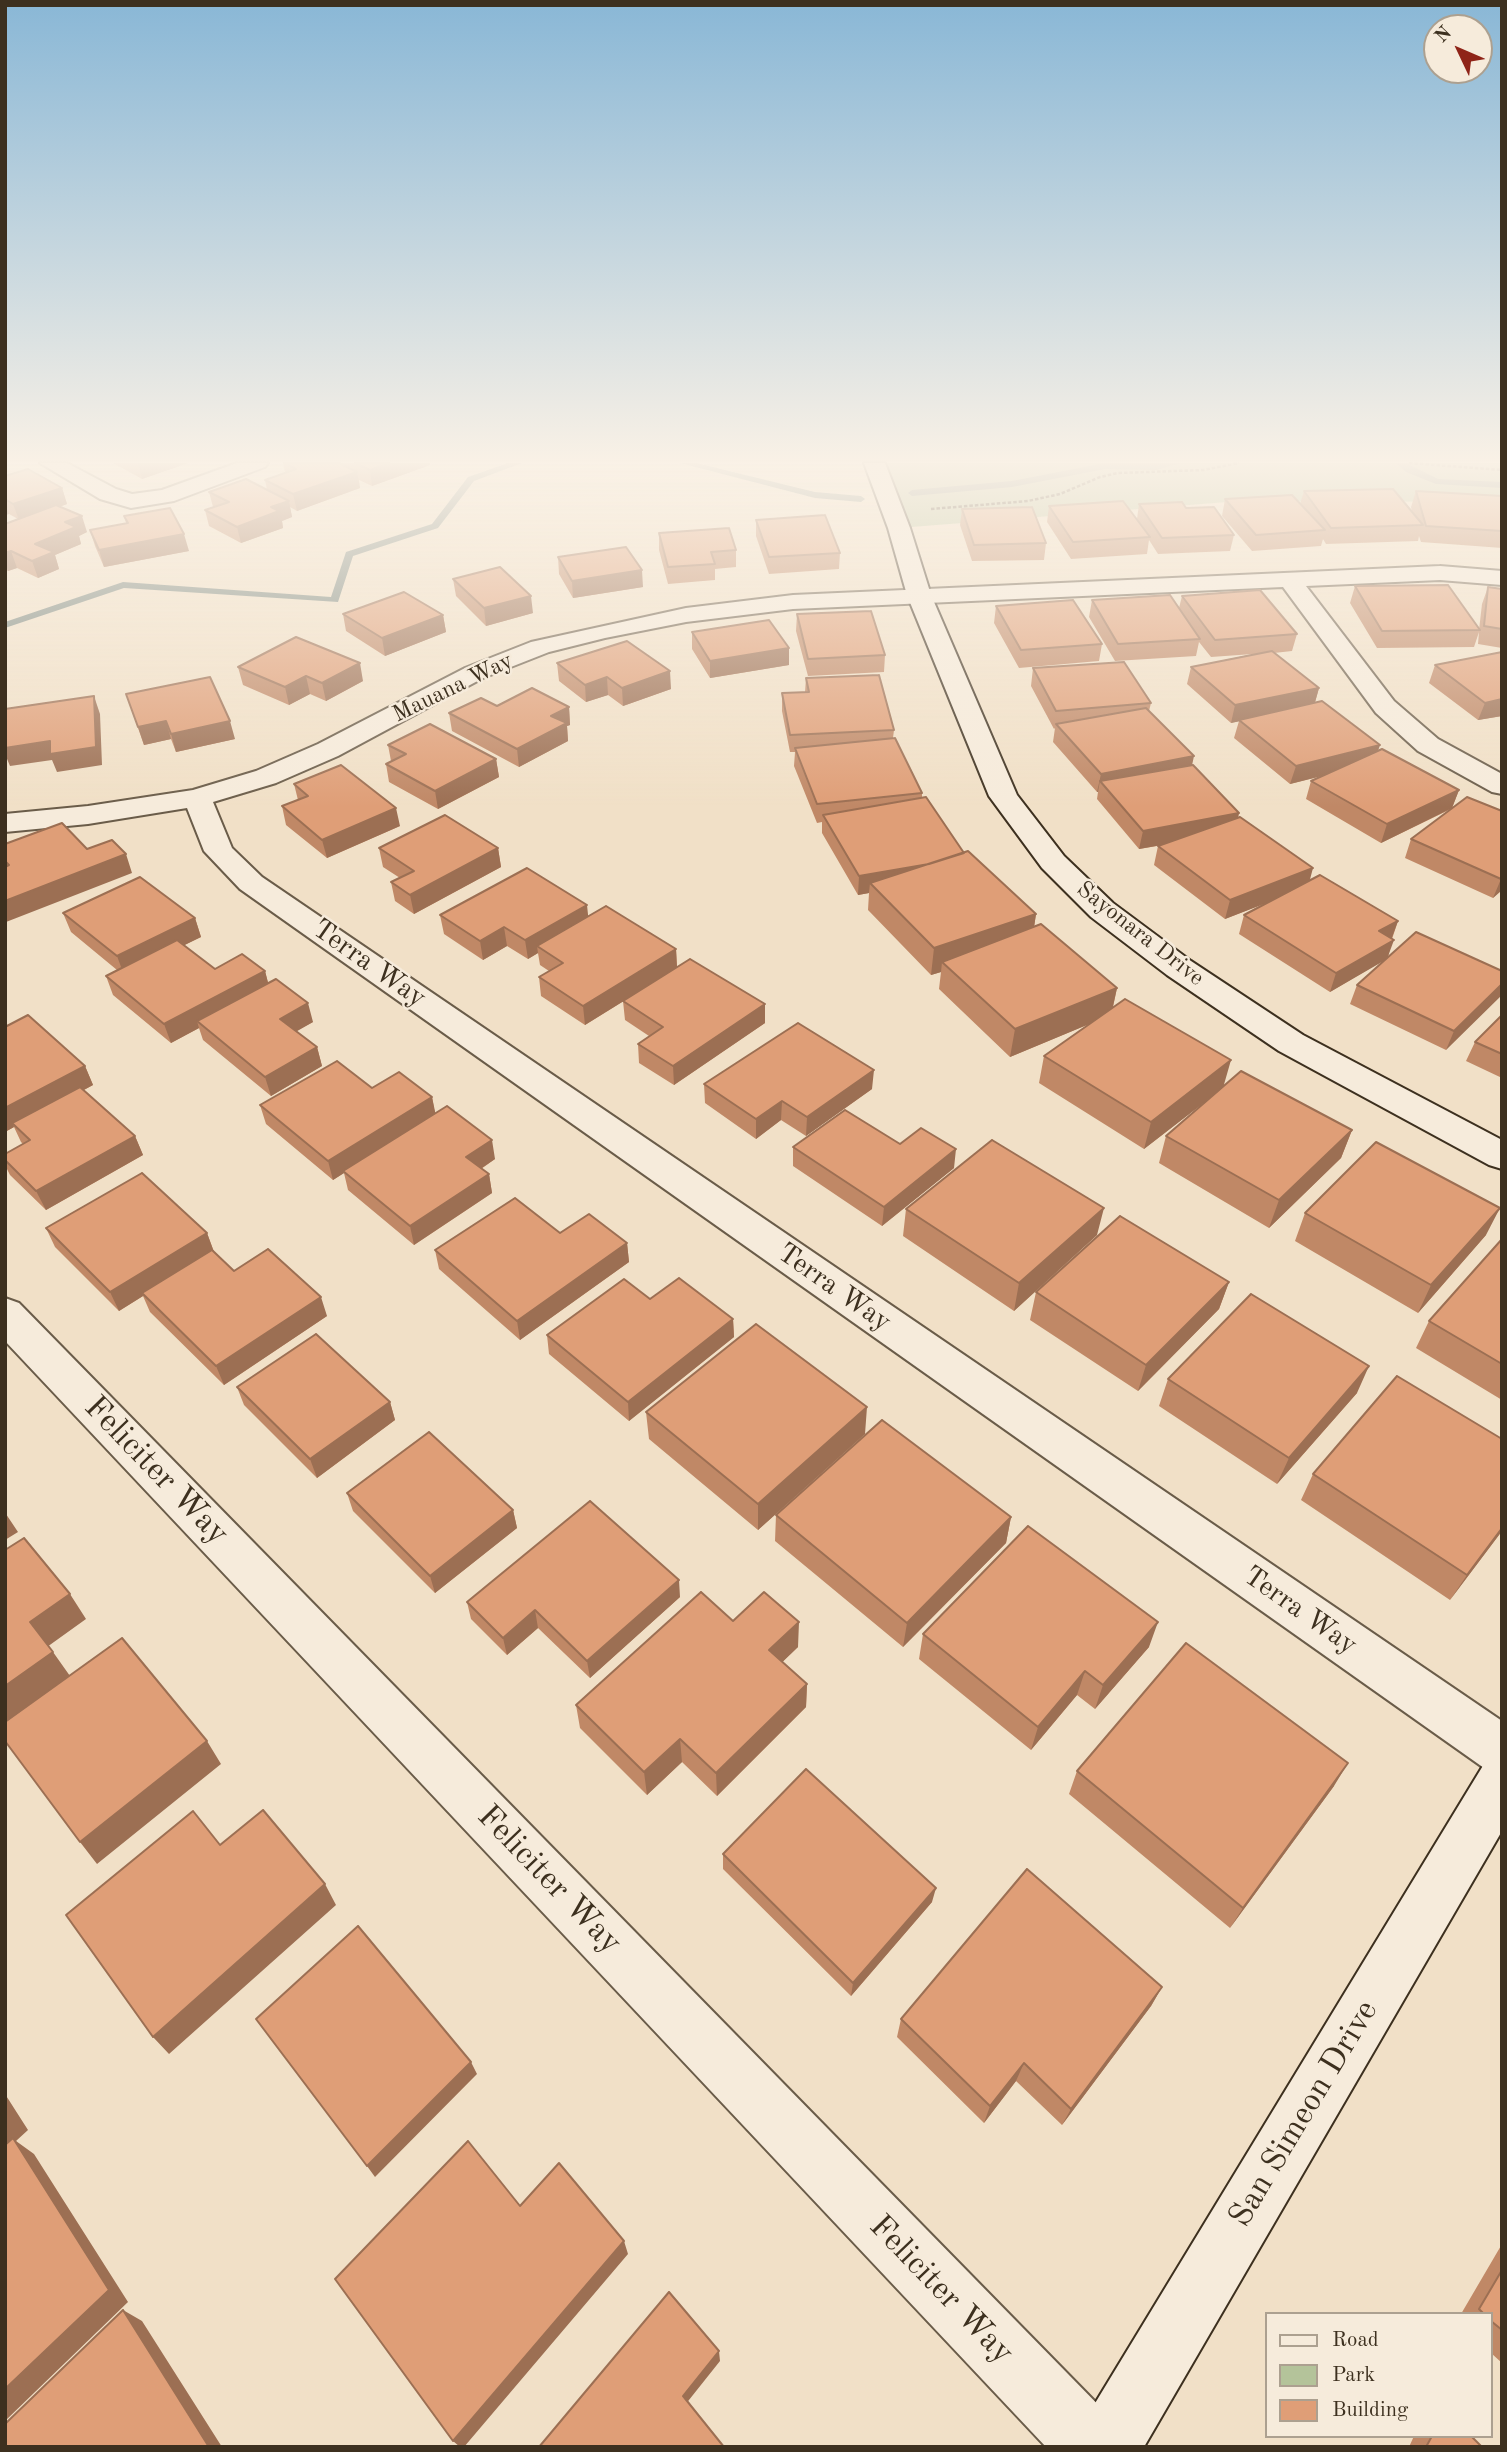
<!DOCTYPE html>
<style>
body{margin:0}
#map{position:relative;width:1507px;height:2452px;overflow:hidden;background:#f1e0c7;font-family:"Old Standard TT",serif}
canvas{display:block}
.frame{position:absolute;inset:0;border:7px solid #3d301f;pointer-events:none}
.legend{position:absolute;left:1265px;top:2312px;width:228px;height:126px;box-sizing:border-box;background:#f6ebdb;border:2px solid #aca090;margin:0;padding:9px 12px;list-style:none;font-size:21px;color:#3d301f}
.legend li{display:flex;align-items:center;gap:14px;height:35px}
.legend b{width:35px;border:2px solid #aca090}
.north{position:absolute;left:1423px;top:14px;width:70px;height:70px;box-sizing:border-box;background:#f6ebdb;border:2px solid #aca090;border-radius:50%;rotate:314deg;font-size:19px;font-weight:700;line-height:28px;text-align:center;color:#3d301f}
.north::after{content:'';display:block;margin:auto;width:24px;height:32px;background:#8f2418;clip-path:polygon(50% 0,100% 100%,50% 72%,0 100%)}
</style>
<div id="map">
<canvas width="1507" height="2452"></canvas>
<div class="frame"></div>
<ul class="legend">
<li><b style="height:9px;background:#f6ebdb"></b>Road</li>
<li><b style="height:19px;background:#b4c39a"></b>Park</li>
<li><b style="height:19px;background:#df9e77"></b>Building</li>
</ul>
<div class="north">N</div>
</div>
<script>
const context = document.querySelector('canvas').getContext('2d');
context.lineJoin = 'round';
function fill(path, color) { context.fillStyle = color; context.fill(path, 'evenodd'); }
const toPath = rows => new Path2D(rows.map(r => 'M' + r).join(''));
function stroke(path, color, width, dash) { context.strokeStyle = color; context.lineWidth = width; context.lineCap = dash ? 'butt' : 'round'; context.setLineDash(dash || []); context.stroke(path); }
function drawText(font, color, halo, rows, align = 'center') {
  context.font = font + ' "Old Standard TT",serif'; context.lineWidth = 5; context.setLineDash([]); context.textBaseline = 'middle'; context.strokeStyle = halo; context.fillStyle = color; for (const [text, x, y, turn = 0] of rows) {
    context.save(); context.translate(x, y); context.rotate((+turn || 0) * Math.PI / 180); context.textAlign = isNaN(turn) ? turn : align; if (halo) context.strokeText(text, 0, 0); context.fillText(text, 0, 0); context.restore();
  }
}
fill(toPath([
 [874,463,1502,463,1502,502,1240,501,899,528]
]), '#b4c39a');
fill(toPath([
 [508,463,522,463,474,481,438,528,353,556,338,602,124,588,5,628,5,622,123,582,331,597,346,552,432,524,468,477,508,463],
 [680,463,696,463,815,492,861,496,865,499,861,502,815,498,680,463],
 [1105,463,1181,463,1156,470,1105,469,1012,487,912,496,908,493,912,490,1012,481,1105,463],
 [1396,463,1406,463,1438,479,1502,482,1502,488,1436,484,1406,472,1396,463]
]), '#76847d');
const street = toPath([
 [40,463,67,463,116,489,132,494,162,490,237,463,268,463,265,467,174,501,131,508,100,499,40,463],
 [1440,566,1502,571,1502,585,1440,580,1306,586,1394,701,1438,739,1502,774,1502,794,1492,792,1418,751,1376,713,1283,587,793,609,686,622,605,638,549,652,483,678,338,756,276,783,213,802,232,848,262,877,1502,1721,1502,1775,1484,1768,240,889,204,851,187,808,88,824,5,832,5,814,88,806,193,790,256,771,318,744,465,668,531,642,686,608,793,595,1440,566],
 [5,1298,19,1303,1116,2423,1125,2447,1046,2447,5,1341,5,1298]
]);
const secondary = toPath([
 [864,463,885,463,910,528,931,595,1017,795,1064,856,1113,903,1191,961,1303,1035,1502,1140,1502,1169,1489,1165,1279,1051,1167,975,1091,917,1042,868,989,796,907,595,888,528,864,463],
 [1502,1757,1502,1831,1144,2447,1074,2447,1083,2423,1484,1764,1502,1757]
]);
stroke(street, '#6a5c49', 4);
stroke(secondary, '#3d301f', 4);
stroke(toPath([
 [1409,463,1502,470],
 [931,509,1028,501,1060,494,1100,477,1118,473,1203,470,1239,463]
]), '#3d301f', 2.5, [3.5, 2]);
fill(street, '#f6ebdb');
fill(secondary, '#f6ebdb');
fill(toPath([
 [113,463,188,463,142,479],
 [283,463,430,463,430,465,372,486,359,480,360,488,297,511,290,507,292,517,282,521,283,528,241,543,209,526,205,510,213,507,209,492,267,490,265,480,285,473],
 [5,476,62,488,67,504,60,507,87,532,79,536,81,544,55,555,59,569,38,578,17,568,8,571,5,569,5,524,18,519,9,514,5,515],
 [1304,491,1412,512,1411,507,1416,491,1502,496,1502,548,1421,542,1419,536,1418,541,1326,544,1323,539,1321,546,1252,551,1222,516,1225,499,1300,504],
 [1139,504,1186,508,1234,535,1230,551,1158,554,1149,540,1147,554,1071,559,1047,522,1049,506,1137,519],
 [962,509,1046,543,1044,560,972,561,960,525],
 [124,516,189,551,104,567,95,546,90,530,126,523],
 [756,520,840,553,839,569,769,574,756,536],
 [659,533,736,550,736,567,715,569,715,580,668,584,659,550],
 [558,557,643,587,573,598,559,574],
 [453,579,533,613,486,626,456,596],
 [1355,586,1479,630,1482,604,1488,587,1502,589,1502,648,1478,644,1479,632,1474,647,1377,648,1350,603],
 [1182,596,1297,634,1292,651,1274,653,1319,688,1315,702,1378,750,1459,790,1452,808,1502,811,1502,890,1493,898,1405,858,1411,839,1451,809,1381,843,1306,799,1311,781,1321,776,1290,784,1234,738,1239,721,1231,723,1187,684,1191,667,1253,654,1211,657,1199,642,1196,656,1115,661,1089,617,1092,600,1179,608],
 [996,606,1102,644,1099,661,1019,668,994,623],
 [343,614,443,615,446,632,385,656,346,631],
 [797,614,885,655,884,672,808,676,796,631],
 [692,632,789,665,710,678,692,649],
 [557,663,671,689,623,706,608,695,586,702,559,681],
 [1435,665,1502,716,1478,720,1429,683],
 [238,667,363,681,326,701,310,694,289,705,243,685],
 [1033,668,1151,703,1149,711,1192,765,1239,813,1238,818,1310,881,1398,921,1392,939,1388,957,1502,971,1446,1050,1350,1004,1357,985,1384,960,1330,992,1239,934,1244,915,1268,902,1225,919,1154,865,1158,846,1163,845,1139,849,1097,799,1098,792,1097,792,1053,742,1055,728,1054,729,1031,686],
 [806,678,894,730,893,738,922,793,922,798,964,853,1036,914,1034,927,1117,988,1113,1007,1223,1086,1352,1130,1341,1158,1269,1228,1159,1163,1166,1136,1211,1097,1144,1149,1039,1083,1044,1056,1089,1024,1010,1057,939,989,941,972,931,975,868,910,869,893,858,895,822,833,822,822,817,823,794,766,795,752,790,752,782,711,782,693,805,692],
 [126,694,235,739,176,752,171,739,144,745],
 [497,706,569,707,570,725,567,726,568,741,519,767,452,731,449,713],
 [388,745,496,759,499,777,438,809,389,782,386,764,391,761],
 [294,784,400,826,327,858,286,825,282,806,298,800],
 [379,848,498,848,501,867,414,914,395,901,391,882,400,878,383,867],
 [63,913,195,918,201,937,184,945,215,969,265,971,268,983,313,1022,296,1031,317,1047,322,1066,271,1096,203,1040,199,1028,171,1043,113,995,106,976,117,970,71,932],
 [440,915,588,917,676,949,677,967,765,1004,765,1023,674,1085,639,1063,638,1044,649,1036,625,1020,623,1001,635,994,585,1025,541,996,539,977,549,971,540,965,538,953,528,959,507,946,483,960,444,934],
 [1502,1015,1502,1078,1466,1061,1475,1042],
 [5,1027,85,1066,93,1085,84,1090,135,1136,143,1155,46,1210,10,1175,5,1165,5,1154,23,1144,21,1142,14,1127,5,1132],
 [704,1084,872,1089,806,1136,781,1120,756,1139,705,1103],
 [372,1088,432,1097,435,1114,495,1159,481,1169,489,1174,492,1193,414,1245,348,1190,344,1173,333,1180,266,1124,260,1105],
 [793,1147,954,1168,882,1226,793,1166],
 [906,1209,1097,1235,1014,1311,903,1236],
 [1305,1213,1486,1235,1418,1313,1295,1241],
 [46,1228,207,1233,214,1252,234,1271,327,1316,224,1385,150,1312,143,1296,119,1311,55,1247],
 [1502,1239,1502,1400,1416,1348,1429,1321],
 [627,1243,629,1262,520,1340,439,1269,435,1250],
 [1229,1282,1219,1309,1138,1391,1030,1320,1036,1292],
 [650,1299,733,1319,734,1337,629,1421,549,1354,547,1335],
 [1168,1379,1357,1393,1277,1484,1159,1406],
 [237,1387,390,1402,395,1420,317,1478,244,1405],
 [646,1412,865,1434,758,1530,649,1439],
 [1313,1474,1502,1531,1450,1600,1301,1500],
 [347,1493,513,1510,517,1528,435,1593,353,1511],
 [776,1515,1011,1517,1006,1543,903,1647,775,1541],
 [680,1597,590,1678,538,1628,507,1655,471,1619,467,1602],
 [733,1621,798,1647,782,1662,807,1684,806,1707,717,1796,682,1762,647,1795,580,1728,576,1705],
 [923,1634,1149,1647,1095,1709,1077,1695,1031,1750,919,1659],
 [1077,1771,1334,1786,1230,1928,1069,1794],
 [723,1854,932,1902,851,1996,723,1869],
 [1162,1987,1151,2006,1062,2125,1016,2081,984,2123,897,2037,901,2019],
 [1502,2244,1502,2363,1491,2353,1491,2314,1461,2314],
 [1414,2436,1471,2436,1482,2447,1409,2447]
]), '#c08866');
fill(toPath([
 [138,463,188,463,142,479],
 [389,463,430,463,430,465,372,486,370,470],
 [357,472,360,488,297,511,293,494],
 [62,488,67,504,19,520,13,504],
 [289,501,292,517,282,521,283,528,241,543,237,527,271,507],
 [5,504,9,514,5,515],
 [82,516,87,532,79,536,81,544,55,555,59,569,38,578,32,561,35,544,65,522],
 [184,534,189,551,104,567,99,550],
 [11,551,17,568,8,571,5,562,5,553],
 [642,570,643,587,573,598,572,581],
 [531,596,533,613,486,626,484,608],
 [443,615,446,632,385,656,382,638],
 [789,648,789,665,710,678,710,661],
 [360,663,363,681,326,701,322,683],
 [670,671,671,689,623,706,622,688],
 [306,676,310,694,289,705,285,687],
 [607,677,608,695,586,702,585,685],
 [1319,688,1314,706,1231,723,1235,705],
 [94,696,100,714,102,765,57,772,52,760,10,766,5,754,5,748],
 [1502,699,1502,716,1478,720,1485,703],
 [569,707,570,725,567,726,568,741,519,767,517,749,551,716],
 [166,721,171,739,144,745,138,727],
 [230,721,235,739,176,752,171,734],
 [1380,745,1374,763,1290,784,1296,766],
 [1194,756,1190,775,1100,781,1098,792,1097,792,1101,774],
 [496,759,499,777,438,809,435,791],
 [1459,790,1452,808,1381,843,1387,824],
 [396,808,400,826,327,858,322,840],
 [1239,813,1234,832,1139,849,1143,831],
 [498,848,501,867,414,914,410,895],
 [126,854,132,873,6,922,5,901],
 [967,857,870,883,869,893,858,895,859,876],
 [1313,868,1308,887,1225,919,1230,900],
 [1502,878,1502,890,1493,898,1501,879],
 [587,905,589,924,537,946,538,953,528,959,525,940],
 [1036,914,1032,941,942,962,941,972,931,975,934,948],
 [195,918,201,937,124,975,117,956],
 [1398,921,1391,940,1379,931],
 [504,927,507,946,483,960,480,941],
 [1394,940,1387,959,1330,992,1336,973],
 [676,949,677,968,585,1025,583,1006],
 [265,971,270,990,197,1021,199,1028,171,1043,164,1024],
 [1502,984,1502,995,1446,1050,1454,1031],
 [1117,988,1111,1015,1010,1057,1015,1029],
 [308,1003,313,1022,285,1038,280,1019],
 [765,1004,765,1023,674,1085,673,1066],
 [317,1047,322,1066,271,1096,265,1077],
 [1231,1060,1223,1088,1144,1149,1151,1122],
 [85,1066,93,1085,15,1126,12,1123,14,1127,5,1132,5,1108],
 [874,1070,872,1089,806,1136,807,1117],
 [432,1097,436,1116,343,1171,344,1173,333,1180,328,1161],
 [782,1101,781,1120,756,1139,756,1119],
 [1352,1130,1341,1158,1269,1228,1279,1200],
 [135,1136,143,1155,46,1210,36,1191],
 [492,1140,495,1159,470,1176,466,1157],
 [956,1149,954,1168,882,1226,884,1207],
 [489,1174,492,1193,414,1245,410,1226],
 [1104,1208,1097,1235,1014,1311,1019,1283],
 [1500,1208,1486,1235,1418,1313,1431,1285],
 [207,1233,214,1252,142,1293,143,1296,119,1311,110,1292],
 [627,1243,629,1262,520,1340,517,1321],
 [1229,1282,1219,1309,1138,1391,1146,1365],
 [321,1297,327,1316,224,1385,216,1366],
 [733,1319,734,1337,629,1421,628,1402],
 [1369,1366,1357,1393,1277,1484,1289,1458],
 [390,1402,395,1420,317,1478,310,1459],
 [867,1407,865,1434,758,1530,758,1504],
 [513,1510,517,1528,435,1593,430,1576],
 [6,1514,18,1532,5,1540,5,1515],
 [1011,1517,1006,1543,903,1647,907,1623],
 [1502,1528,1502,1531,1450,1600,1467,1575],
 [679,1580,680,1597,590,1678,587,1661],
 [70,1594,86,1619,47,1647,30,1622],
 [535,1610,538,1628,507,1655,503,1638],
 [799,1622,798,1647,769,1675,769,1650],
 [1158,1622,1149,1647,1095,1709,1103,1685],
 [53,1652,70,1676,5,1723,5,1686],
 [1085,1671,1077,1695,1031,1750,1038,1727],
 [807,1684,806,1707,717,1796,716,1773],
 [680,1739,682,1762,647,1795,644,1772],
 [207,1741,221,1764,97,1864,80,1842],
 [1348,1763,1334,1786,1230,1928,1243,1908],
 [325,1884,336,1905,169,2054,153,2037],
 [936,1888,932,1902,851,1996,853,1983],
 [1162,1987,1151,2006,1062,2125,1071,2109],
 [471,2062,477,2074,375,2177,367,2166],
 [1024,2063,1016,2081,984,2123,990,2106],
 [5,2094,28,2130,16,2141,34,2154,128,2302,5,2421],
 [624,2241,628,2254,464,2447,460,2447,453,2441],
 [123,2310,142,2321,222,2447,209,2447],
 [719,2351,720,2361,685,2405,683,2396]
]), '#9c6f53');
const building = toPath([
 [284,463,339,463,357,472,293,494,265,480,296,469,284,463],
 [355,463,389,463,370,470,355,463],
 [28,469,62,488,13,504,5,499,5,476,28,469],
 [246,479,289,501,271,507,279,511,237,527,205,510,229,502,209,492,246,479],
 [1393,489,1423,525,1331,528,1304,491,1393,489],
 [1416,491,1502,496,1502,531,1426,526,1416,491],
 [1292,495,1325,530,1256,535,1225,499,1292,495],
 [1123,501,1150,537,1073,542,1049,506,1123,501],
 [1182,502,1186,508,1214,507,1234,535,1162,538,1139,504,1182,502],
 [56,505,82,516,65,522,76,527,35,544,54,552,32,561,11,551,5,553,5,524,56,505],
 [1032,507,1046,543,974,545,962,509,1032,507],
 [170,508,184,534,99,550,90,530,128,523,124,516,170,508],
 [825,515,840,553,769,557,756,520,825,515],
 [729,528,736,550,711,552,715,564,668,567,659,533,729,528],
 [626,547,642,570,572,581,558,557,626,547],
 [500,567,531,596,484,608,453,579,500,567],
 [1448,585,1480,630,1382,631,1355,586,1448,585],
 [1488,587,1502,589,1502,629,1484,626,1488,587],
 [1260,590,1297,634,1215,640,1182,596,1260,590],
 [404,592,443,615,382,638,343,614,404,592],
 [1170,595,1200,639,1118,644,1092,600,1170,595],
 [1073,600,1102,644,1021,650,996,606,1073,600],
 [871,611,885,655,808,659,797,614,871,611],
 [769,620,789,648,710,661,692,632,769,620],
 [296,637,360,663,322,683,306,676,285,687,238,667,296,637],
 [627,641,670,671,622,688,607,677,585,685,557,663,627,641],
 [1272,651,1319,688,1235,705,1191,667,1272,651],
 [1502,652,1502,699,1485,703,1435,665,1502,652],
 [1124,662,1151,703,1056,711,1033,668,1124,662],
 [879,675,894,730,790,735,782,693,809,692,806,678,879,675],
 [210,677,230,721,171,734,166,721,138,727,126,694,210,677],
 [532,688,569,707,551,716,567,723,517,749,449,713,481,698,497,706,532,688],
 [94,696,96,747,50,754,50,741,5,748,5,709,94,696],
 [1322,701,1380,745,1296,766,1239,720,1322,701],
 [1146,708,1194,756,1101,774,1056,724,1146,708],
 [430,724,496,759,435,791,386,764,406,754,388,745,430,724],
 [895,738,922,793,817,804,795,748,895,738],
 [1382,749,1459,790,1387,824,1311,781,1382,749],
 [341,765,396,808,322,840,282,806,308,796,294,784,341,765],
 [1193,765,1239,813,1143,831,1100,781,1193,765],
 [926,797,964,853,929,864,859,876,823,815,926,797],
 [1467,797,1502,811,1502,878,1501,879,1411,839,1467,797],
 [445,815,498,848,410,895,391,882,414,871,379,848,445,815],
 [1240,817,1313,868,1230,900,1158,846,1240,817],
 [62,823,87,849,112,840,126,854,5,901,5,867,9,865,5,861,5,844,62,823],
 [968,851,1036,914,934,948,870,883,968,851],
 [527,868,587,905,525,940,504,927,480,941,440,915,527,868],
 [1320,875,1398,921,1379,931,1394,940,1336,973,1244,915,1320,875],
 [140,877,195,918,117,956,63,913,140,877],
 [606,906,676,949,583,1006,539,977,563,963,537,946,606,906],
 [1041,924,1117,988,1015,1029,942,962,1041,924],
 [1416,932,1502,971,1502,984,1454,1031,1357,985,1416,932],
 [177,940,215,969,242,954,265,971,164,1024,106,976,177,940],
 [690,959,765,1004,673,1066,638,1044,663,1027,623,1001,690,959],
 [276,979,308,1003,280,1019,317,1047,265,1077,197,1021,276,979],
 [1125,999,1231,1060,1151,1122,1044,1056,1125,999],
 [28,1015,85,1066,5,1108,5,1027,28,1015],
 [1502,1015,1502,1054,1475,1042,1502,1015],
 [798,1023,874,1070,807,1117,782,1101,756,1119,704,1084,798,1023],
 [337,1061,372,1088,399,1072,432,1097,328,1161,260,1105,337,1061],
 [1241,1071,1352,1130,1279,1200,1166,1136,1241,1071],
 [80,1087,135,1136,36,1191,5,1160,5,1154,30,1140,12,1123,80,1087],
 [447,1106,492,1140,466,1157,489,1174,410,1226,343,1171,447,1106],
 [845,1110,900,1144,921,1128,956,1149,884,1207,793,1147,845,1110],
 [992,1140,1104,1208,1019,1283,906,1209,992,1140],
 [1376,1142,1500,1208,1431,1285,1305,1213,1376,1142],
 [142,1173,207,1233,110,1292,46,1228,142,1173],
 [515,1198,560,1233,589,1214,627,1243,517,1321,435,1250,515,1198],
 [1120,1216,1229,1282,1146,1365,1036,1292,1120,1216],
 [1502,1239,1502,1364,1429,1321,1502,1239],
 [268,1249,321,1297,216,1366,142,1293,212,1250,234,1271,268,1249],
 [679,1278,733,1319,628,1402,547,1335,624,1279,650,1299,679,1278],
 [1251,1294,1369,1366,1289,1458,1168,1379,1251,1294],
 [756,1324,867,1407,758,1504,646,1412,756,1324],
 [316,1334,390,1402,310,1459,237,1387,316,1334],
 [1397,1376,1502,1439,1502,1528,1467,1575,1313,1474,1397,1376],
 [882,1420,1011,1517,907,1623,776,1515,882,1420],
 [429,1432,513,1510,430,1576,347,1493,429,1432],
 [590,1501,679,1580,587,1661,535,1610,503,1638,467,1602,590,1501],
 [1028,1526,1158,1622,1103,1685,1085,1671,1038,1727,923,1634,1028,1526],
 [24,1538,70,1594,30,1622,53,1652,5,1686,5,1550,24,1538],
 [701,1592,733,1621,764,1592,799,1622,769,1650,807,1684,716,1773,680,1739,644,1772,576,1705,701,1592],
 [122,1638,207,1741,80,1842,5,1741,5,1722,122,1638],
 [1186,1643,1348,1763,1243,1908,1077,1771,1186,1643],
 [806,1769,936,1888,853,1983,723,1854,806,1769],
 [263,1810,325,1884,153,2037,66,1915,193,1811,220,1845,263,1810],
 [1027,1869,1162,1987,1071,2109,1024,2063,990,2106,901,2019,1027,1869],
 [358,1926,471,2062,367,2166,256,2019,358,1926],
 [13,2138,109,2290,5,2389,5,2145,13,2138],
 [468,2141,520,2206,559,2163,624,2241,453,2441,335,2279,468,2141],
 [1502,2270,1502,2330,1491,2321,1491,2314,1484,2314,1479,2309,1502,2270],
 [669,2292,719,2351,683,2396,724,2447,539,2447,669,2292],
 [123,2310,209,2447,5,2447,5,2424,123,2310],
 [1432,2436,1471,2436,1482,2447,1426,2447,1432,2436]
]);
fill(building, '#df9e77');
stroke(building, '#9c6f53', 2);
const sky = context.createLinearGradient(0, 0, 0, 807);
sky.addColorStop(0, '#89b7d6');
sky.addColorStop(0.57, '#f9f1e6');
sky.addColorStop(1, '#f9f1e600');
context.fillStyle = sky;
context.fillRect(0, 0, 1507, 807);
drawText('23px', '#3d301f', '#f6ebdb', [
 ["Mauana Way",453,688,-26],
 ["Sayonara Drive",1140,934,38]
]);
drawText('28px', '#3d301f', '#f6ebdb', [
 ["Terra Way",369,964,35],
 ["Terra Way",834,1288,35],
 ["Terra Way",1300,1611,35]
]);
drawText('33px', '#3d301f', '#f6ebdb', [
 ["Feliciter Way",156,1471,46],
 ["Feliciter Way",549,1880,46],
 ["San Simeon Drive",1304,2114,-59],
 ["Feliciter Way",941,2290,46]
]);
</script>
